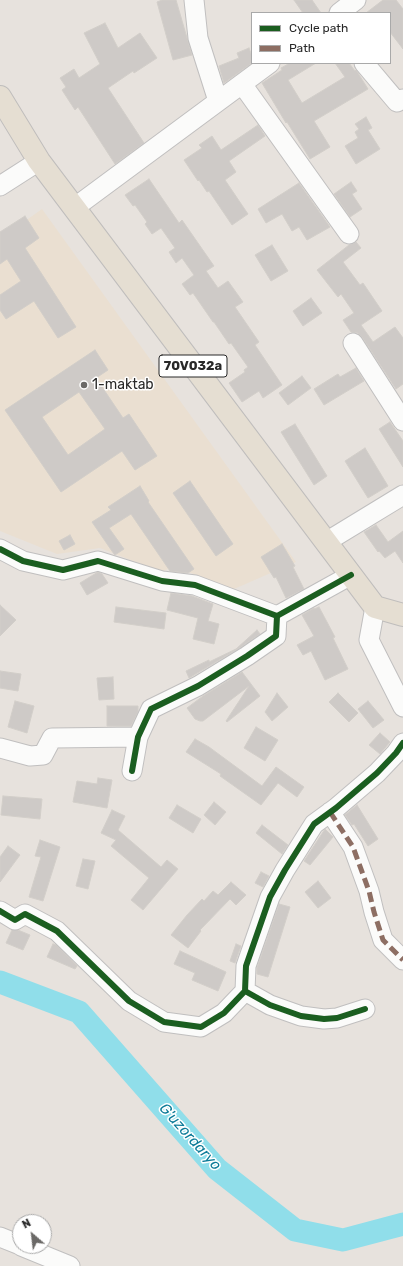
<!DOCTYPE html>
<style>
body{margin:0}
#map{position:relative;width:403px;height:1266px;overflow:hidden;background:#e7e2dd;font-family:Rubik,sans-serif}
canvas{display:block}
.legend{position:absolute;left:251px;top:12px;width:140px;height:52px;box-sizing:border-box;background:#fff;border:1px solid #a9a9a9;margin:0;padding:5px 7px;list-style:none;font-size:12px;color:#282828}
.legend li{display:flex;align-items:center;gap:8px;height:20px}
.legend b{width:20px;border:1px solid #a9a9a9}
.north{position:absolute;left:12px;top:1214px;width:40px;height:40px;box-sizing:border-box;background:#fff;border:1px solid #a9a9a9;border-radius:50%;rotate:332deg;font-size:11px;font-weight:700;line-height:16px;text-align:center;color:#282828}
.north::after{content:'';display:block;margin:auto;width:14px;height:18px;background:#6b6967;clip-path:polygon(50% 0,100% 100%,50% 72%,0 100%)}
</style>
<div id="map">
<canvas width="403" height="1266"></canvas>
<ul class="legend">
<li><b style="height:5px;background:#1b5e20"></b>Cycle path</li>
<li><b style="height:5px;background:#8d6e63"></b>Path</li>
</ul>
<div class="north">N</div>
</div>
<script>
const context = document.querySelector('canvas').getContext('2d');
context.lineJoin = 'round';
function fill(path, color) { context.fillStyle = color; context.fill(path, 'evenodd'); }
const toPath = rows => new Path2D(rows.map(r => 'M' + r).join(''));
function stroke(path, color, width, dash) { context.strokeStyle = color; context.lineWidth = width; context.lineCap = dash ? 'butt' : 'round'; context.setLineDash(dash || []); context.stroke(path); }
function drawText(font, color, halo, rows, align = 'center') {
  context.font = font + ' Rubik,sans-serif'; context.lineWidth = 3; context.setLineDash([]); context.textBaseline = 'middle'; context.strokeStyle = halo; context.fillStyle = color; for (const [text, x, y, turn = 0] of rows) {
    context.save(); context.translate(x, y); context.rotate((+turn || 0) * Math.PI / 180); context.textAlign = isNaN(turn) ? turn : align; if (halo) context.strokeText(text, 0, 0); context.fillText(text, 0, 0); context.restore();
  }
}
fill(toPath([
 [42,209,296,562,234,589,188,572,175,579,168,569,161,572,100,548,57,554,0,531,0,239]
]), '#eadfd1');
stroke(toPath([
 [0,982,79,1012,217,1169,295,1230,343,1240,403,1224]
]), '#90deea', 23);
const building = toPath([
 [162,0,176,0,192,55,173,60,157,2,162,0],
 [294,0,312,0,321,13,303,13,294,0],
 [383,0,396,0,403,9,403,49,390,32,390,13,366,13,383,0],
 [105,23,118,48,140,33,157,58,134,73,133,71,108,88,144,143,115,164,78,107,75,110,62,90,66,87,60,78,74,69,79,78,100,64,84,33,105,23],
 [249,48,252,56,252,63,224,83,219,66,239,58,237,53,249,48],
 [290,63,316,63,288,80,302,103,345,77,335,63,349,63,355,71,356,70,358,73,368,89,314,121,330,147,310,159,287,122,286,123,262,83,282,70,281,68,290,63],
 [366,117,372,128,368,130,380,149,356,164,345,146,358,138,355,132,359,129,355,124,366,117],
 [258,125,265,136,229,161,236,172,225,180,248,214,232,225,209,191,207,192,199,180,198,181,184,160,202,148,199,145,212,136,221,150,258,125],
 [149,179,179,223,182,220,214,266,206,271,218,288,228,281,243,302,235,307,259,342,255,345,282,385,263,398,259,391,242,402,229,383,245,372,244,370,248,367,231,343,229,344,214,322,213,322,193,293,190,295,182,284,194,275,182,258,176,263,169,252,175,248,161,228,152,234,145,224,147,222,135,205,133,206,125,195,149,179],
 [351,182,357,191,352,194,362,209,350,217,334,194,351,182],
 [299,183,330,227,307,240,299,227,292,231,282,214,266,223,258,209,299,183],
 [25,216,39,238,25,248,76,327,58,338,34,301,6,319,0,310,0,295,21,281,7,259,0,264,0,232,25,216],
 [356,242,361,248,343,262,360,285,363,283,382,311,361,325,373,342,395,327,403,338,403,384,396,389,362,337,358,333,351,332,343,320,354,313,341,294,338,297,317,270,349,245,356,242],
 [272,245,288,271,271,281,255,255,272,245],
 [311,298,322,313,303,326,293,311,311,298],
 [95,350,108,370,96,378,123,418,129,414,157,456,135,470,122,451,61,492,5,410,95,350],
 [79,392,105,429,68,455,42,417,79,392],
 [356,368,364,381,324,405,314,389,338,374,340,377,356,368],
 [302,376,311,388,288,405,279,393,302,376],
 [390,422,403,441,403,467,379,429,390,422],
 [295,424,327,476,314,485,281,432,295,424],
 [365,448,388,486,368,498,345,461,365,448],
 [190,481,233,544,216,556,173,493,190,481],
 [140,486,149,501,148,502,194,569,188,573,170,571,131,514,109,528,124,549,115,555,114,554,92,522,111,510,108,507,140,486],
 [376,525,388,542,403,531,403,563,395,551,385,558,379,551,378,552,364,532,376,525],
 [70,535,75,544,64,550,59,541,70,535],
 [282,544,295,566,293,567,304,589,286,598,276,577,274,578,261,557,282,544],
 [98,572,102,574,108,583,87,595,80,583,98,572],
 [171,593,192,596,213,604,208,621,219,624,214,644,193,639,198,618,167,610,171,593],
 [0,605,16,620,0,636,0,605],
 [116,607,166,613,164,629,114,622,116,607],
 [319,607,335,637,333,638,348,669,325,680,311,651,303,655,297,645,314,636,302,615,314,608,314,609,319,607],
 [257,630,260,634,241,647,189,678,186,671,209,660,209,662,236,649,257,630],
 [0,671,21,674,18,691,0,688,0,671],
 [242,672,260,696,227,722,226,721,249,686,203,721,200,721,195,719,187,708,203,696,242,672],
 [113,677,114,699,99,700,97,678,113,677],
 [277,693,288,707,272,721,265,712,277,693],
 [338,693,358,713,349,722,329,702,338,693],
 [15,701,34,706,27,733,8,727,15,701],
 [368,701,384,720,373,728,358,709,368,701],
 [107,706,138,706,138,712,131,726,107,726,107,706],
 [256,727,278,740,265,761,244,748,256,727],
 [380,733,390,742,380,754,369,745,380,733],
 [195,739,209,747,262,786,276,767,304,787,297,797,278,783,261,805,220,776,221,774,186,752,195,739],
 [98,778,112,780,107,808,73,802,77,781,97,784,98,778],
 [3,796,42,799,40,819,1,815,3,796],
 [214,802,226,812,215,825,204,815,214,802],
 [177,805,201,819,193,833,169,818,177,805],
 [357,805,378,839,368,846,354,824,352,825,345,815,357,805],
 [112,810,125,816,118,830,161,867,167,860,178,869,143,910,131,900,149,878,111,846,116,840,101,833,112,810],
 [262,825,288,845,282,854,256,833,262,825],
 [325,829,333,837,310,865,304,861,325,829],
 [40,840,60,847,43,901,29,897,41,857,35,856,40,840],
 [8,846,20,855,0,882,0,857,8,846],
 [83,859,95,861,88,889,76,886,83,859],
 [261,872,269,876,263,887,255,883,261,872],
 [318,881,331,898,318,908,305,892,318,881],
 [231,882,246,895,236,905,230,899,200,930,201,931,188,948,171,935,187,915,202,899,204,901,213,891,218,895,231,882],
 [279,904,290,907,268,977,257,974,257,968,279,904],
 [12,930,18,930,30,935,23,950,6,943,12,930],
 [53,944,56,945,77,966,75,969,47,957,53,944],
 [236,944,241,946,235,963,230,961,236,944],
 [180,951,226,972,218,991,192,980,195,973,174,964,180,951]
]);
fill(building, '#cecac7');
stroke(building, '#d2cec9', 1);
const minor = toPath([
 [194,0,198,38,218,101],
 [339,13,356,0],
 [364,63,397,102,403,99],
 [242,84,349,234],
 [0,186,39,161],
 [74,208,270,63],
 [353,343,403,421],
 [326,542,403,495],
 [0,549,23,561,63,570,98,561,162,581,195,585,277,616],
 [375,607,369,640,403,707],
 [0,748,30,756,43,755,52,738,138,737],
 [132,771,138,737,151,709,198,686,247,656,276,636,277,616,351,575],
 [330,812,353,847,369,891,374,912,383,940,403,960],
 [0,911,15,920,25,914,57,931,129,1001,164,1022,201,1027,224,1013,245,991],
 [365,1009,337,1018,324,1019,301,1016,270,1005,245,991,246,966,270,897,285,870,314,824,336,808,377,773,396,753,403,743],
 [0,1237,20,1245],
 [21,1246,70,1266]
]);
const major = toPath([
 [0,97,39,161,375,607,403,615]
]);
stroke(minor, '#c0bfbf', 21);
stroke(major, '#bfbdbc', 24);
stroke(minor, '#fbfbfa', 19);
stroke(major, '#e5ded2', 22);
stroke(toPath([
 [330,812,353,847,369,891,374,912,383,940,403,960]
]), '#8d6e63', 5, [10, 5]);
stroke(toPath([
 [0,549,23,561,63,570,98,561,162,581,195,585,277,616],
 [132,771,138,737,151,709,198,686,247,656,276,636,277,616,351,575],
 [0,911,15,920,25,914,57,931,129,1001,164,1022,201,1027,224,1013,245,991],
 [365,1009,337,1018,324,1019,301,1016,270,1005,245,991,246,966,270,897,285,870,314,824,336,808,377,773,396,753,403,743]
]), '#1b5e20', 6);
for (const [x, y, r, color] of [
 [84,385,4,"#6b6967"]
]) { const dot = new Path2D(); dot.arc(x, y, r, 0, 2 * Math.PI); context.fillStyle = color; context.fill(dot); stroke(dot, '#fff', 1.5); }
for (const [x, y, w] of [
 [193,366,68]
]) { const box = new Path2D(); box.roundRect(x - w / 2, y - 11, w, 22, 3); context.fillStyle = '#fff'; context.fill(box); stroke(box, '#282828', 1); }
drawText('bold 13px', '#282828', null, [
 ["70V032a",193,366]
]);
drawText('14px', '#282828', '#fff', [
 ["1-maktab",92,385]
], 'left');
drawText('italic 15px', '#0c7b98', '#fff', [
 ["G'uzordaryo",190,1137,48]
]);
</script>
